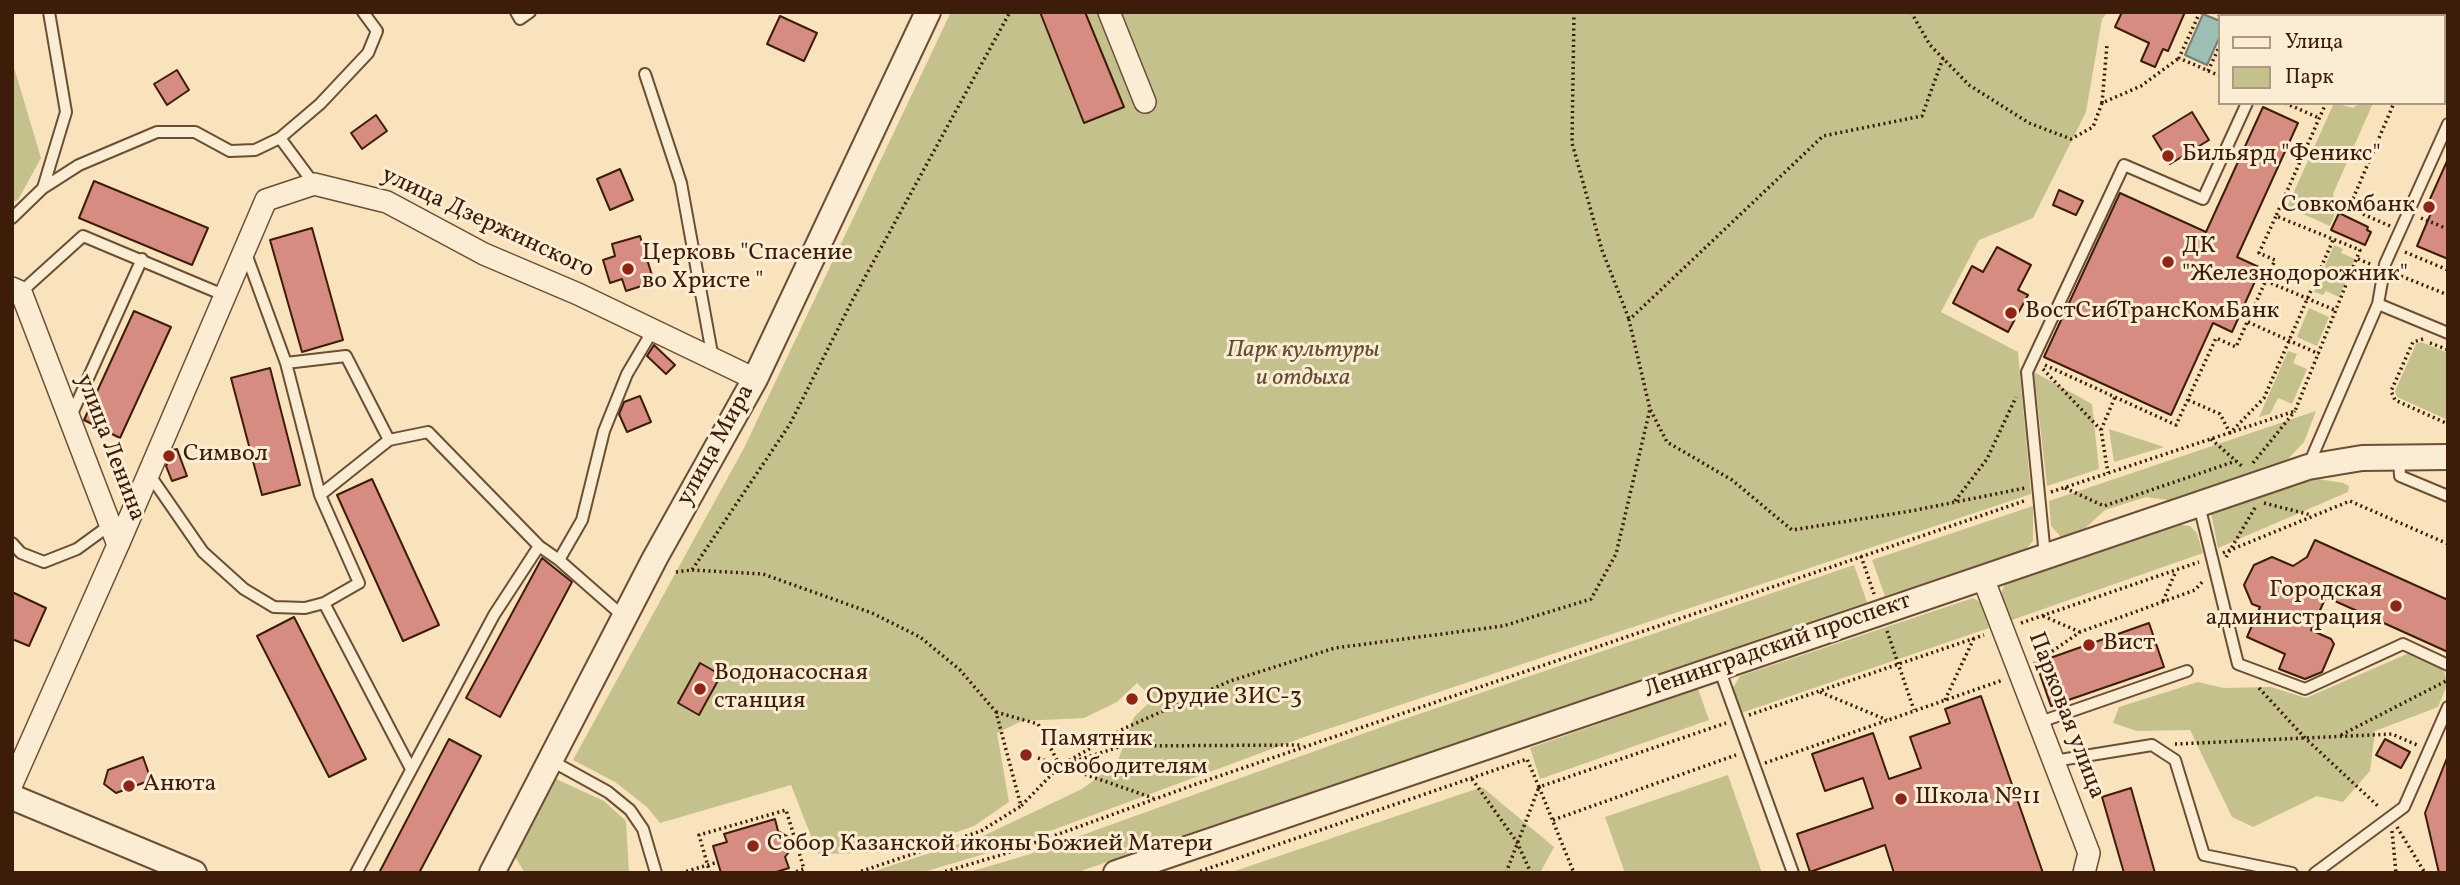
<!DOCTYPE html>
<meta charset="utf-8">
<style>
body{margin:0}
#map{position:relative;width:2460px;height:885px;overflow:hidden;background:#f8e3bd;font-family:Vollkorn,serif}
canvas{display:block}
.frame{position:absolute;inset:0;border:14px solid #3d1c0a;pointer-events:none}
.legend{position:absolute;left:2218px;top:14px;width:228px;height:91px;box-sizing:border-box;background:#faedd4;border:2px solid #ae9983;margin:0;padding:9px 12px;list-style:none;font-size:21px;color:#3d1c0a}
.legend li{display:flex;align-items:center;gap:14px;height:35px}
.legend b{width:35px;border:2px solid #ae9983}
</style>
<div id="map">
<canvas width="2460" height="885"></canvas>
<div class="frame"></div>
<ul class="legend">
<li><b style="height:9px;background:#faedd4"></b>Улица</li>
<li><b style="height:19px;background:#c5c18c"></b>Парк</li>
</ul>
</div>
<script>
const context = document.querySelector('canvas').getContext('2d');
context.lineJoin = 'round';
function fill(path, color) { context.fillStyle = color; context.fill(path, 'evenodd'); }
const toPath = rows => new Path2D(rows.map(r => 'M' + r).join(''));
function stroke(path, color, width, dash) { context.strokeStyle = color; context.lineWidth = width; context.lineCap = dash ? 'butt' : 'round'; context.setLineDash(dash || []); context.stroke(path); }
function drawText(font, color, halo, rows, align = 'center') {
  context.font = font + ' Vollkorn,serif'; context.lineWidth = 6; context.setLineDash([]); context.textBaseline = 'middle'; context.strokeStyle = halo; context.fillStyle = color; for (const [text, x, y, turn = 0] of rows) {
    context.save(); context.translate(x, y); context.rotate((+turn || 0) * Math.PI / 180); context.textAlign = isNaN(turn) ? turn : align; if (halo) context.strokeText(text, 0, 0); context.fillText(text, 0, 0); context.restore();
  }
}
fill(toPath([
 [951,12,2108,12,2102,19,2086,112,2033,218,1979,240,1941,312,2018,352,2031,494,1307,736,1001,849,920,873,868,873,983,836,1082,789,1117,763,1134,717,1153,699,1137,683,1117,702,1084,718,1022,721,997,733,1009,802,974,826,900,852,818,854,791,785,660,823,647,807,615,782,573,760,744,448],
 [12,61,41,158,18,200,12,202],
 [2334,103,2353,108,2360,103,2373,103,2333,194,2337,208,2330,226,2287,207],
 [2334,245,2343,249,2341,253,2355,259,2339,297,2326,291,2323,295,2314,292],
 [2309,308,2329,317,2317,346,2297,337],
 [2421,342,2448,353,2448,420,2397,397,2395,391,2416,344],
 [2288,351,2297,354,2293,363,2307,369,2292,404,2278,398,2270,414,2259,417],
 [2034,372,2092,404,2099,469,2047,486],
 [2316,411,2304,442,2288,459,2168,500,2146,497,2105,510,2082,531,2062,538,2051,526,2049,501],
 [2109,429,2164,447,2114,462],
 [2312,478,2343,483,2349,486,2348,492,2218,548,2211,513],
 [2033,506,2033,541,2026,549,1885,596,1872,560],
 [2181,525,2190,526,2197,533,2203,553,2009,621,2000,595,2005,584],
 [1854,565,1867,602,1075,873,966,873,1027,855,1390,724],
 [1973,598,1980,602,1989,628,1741,713,1733,688,1740,676],
 [2409,653,2443,669,2448,683,2438,707,2375,731,2370,771,2343,802,2317,796,2253,827,2232,817,2190,730,2137,731,2113,723,2119,707,2198,682,2224,688,2271,687,2306,698],
 [1698,689,1709,720,1540,779,1530,748],
 [1728,775,1762,873,1625,873,1605,817],
 [554,778,604,801,626,821,629,873,525,873,515,857],
 [1482,787,1554,847,1540,873,1229,873]
]), '#c5c18c');
const water = toPath([
 [2203,14,2220,21,2220,36,2207,65,2185,55,2203,14]
]);
fill(water, '#9dbeb3');
stroke(water, '#777d6f', 2);
const building = toPath([
 [1040,12,1085,12,1124,107,1084,123,1040,12],
 [2122,12,2185,12,2168,51,2163,49,2155,67,2141,61,2149,43,2115,27,2122,12],
 [780,16,817,33,804,61,767,44,780,16],
 [177,70,189,90,167,105,154,84,177,70],
 [2263,107,2298,123,2237,257,2261,268,2232,332,2213,323,2171,415,2044,357,2120,193,2206,232,2263,107],
 [2192,112,2209,140,2170,164,2153,136,2192,112],
 [376,115,387,131,362,149,351,133,376,115],
 [2448,159,2448,259,2417,246,2431,213,2425,210,2448,159],
 [620,169,633,200,610,210,597,179,620,169],
 [94,181,208,228,192,265,79,218,94,181],
 [2059,190,2083,201,2076,215,2053,205,2059,190],
 [2339,213,2368,227,2367,230,2371,232,2365,245,2331,230,2339,213],
 [312,228,343,340,302,352,270,240,312,228],
 [640,236,654,282,626,291,622,279,610,283,603,260,615,256,612,244,640,236],
 [1997,247,2031,265,2018,290,2028,295,2008,332,1953,303,1972,266,1983,272,1997,247],
 [134,311,171,327,120,438,84,420,134,311],
 [654,345,675,365,666,374,647,356,654,345],
 [270,368,300,485,262,495,231,378,270,368],
 [640,396,651,422,627,432,619,414,624,402,640,396],
 [177,449,187,476,172,481,166,466,173,450,177,449],
 [372,479,439,625,403,641,337,495,372,479],
 [2315,540,2448,600,2448,652,2326,597,2311,630,2331,639,2334,644,2322,672,2305,679,2279,669,2285,654,2247,637,2260,607,2252,604,2244,585,2254,565,2272,557,2293,566,2307,557,2315,540],
 [542,558,572,582,500,717,466,698,542,558],
 [12,592,46,608,29,646,12,639,12,592],
 [294,617,366,759,329,777,257,636,294,617],
 [2149,623,2164,667,2051,706,2036,663,2149,623],
 [700,663,721,675,699,715,678,703,700,663],
 [1981,696,2043,873,1894,873,1885,845,1810,872,1797,834,1873,808,1863,778,1825,791,1812,754,1873,733,1889,779,1921,768,1910,737,1950,723,1945,709,1981,696],
 [449,739,481,756,419,873,379,873,449,739],
 [2385,739,2410,752,2401,768,2376,755,2385,739],
 [143,757,151,780,116,793,104,784,108,770,143,757],
 [2447,758,2448,873,2439,873,2425,813,2447,758],
 [2131,788,2155,873,2124,873,2102,797,2131,788],
 [775,819,778,831,792,839,793,847,785,857,789,868,773,873,721,873,713,846,727,842,724,834,775,819]
]);
fill(building, '#d68c80');
stroke(building, '#3d1c0a', 2);
const service = toPath([
 [516,12,520,19,530,12],
 [2392,16,2393,12],
 [645,74,681,183,713,359],
 [280,138,320,104,368,53,377,31,363,12],
 [43,188,66,112,49,12],
 [12,218,43,188,79,165,157,132,195,132,230,151,255,150,280,138,314,184],
 [245,251,286,363,320,495],
 [21,292,83,236,226,296],
 [2378,304,2448,333],
 [286,363,346,356,389,440],
 [71,416,142,259],
 [2399,457,2400,476,2448,496],
 [2309,464,2378,304,2385,264,2448,124],
 [149,474,203,552,244,589,274,607,305,608,324,603,359,583,320,495,389,440,428,432,539,546],
 [2199,505,2238,664,2305,689,2403,644,2448,665],
 [12,543,21,553,44,562,77,549,110,525],
 [2045,556,2027,372,2124,165,2203,199,2247,103],
 [324,603,411,769],
 [624,617,559,560,582,520,604,431,627,374,653,330],
 [1719,668,1793,873],
 [2040,722,2187,671],
 [550,760,608,792,630,810,643,829,656,873],
 [2054,761,2152,745,2175,760,2204,855,2292,873],
 [356,873,494,615,539,546,559,560],
 [2315,873,2404,807,2448,707]
]);
const minor = toPath([
 [1109,12,1145,102],
 [12,288,21,292,118,545,12,784],
 [118,545,266,200,314,184,387,202,484,254,578,294,755,379],
 [1983,578,2089,853,2084,873]
]);
const tertiary = toPath([
 [12,797,194,873],
 [492,873,655,558,755,379,928,12],
 [1116,873,2308,467,2362,458,2448,457]
]);
stroke(service, '#6c4e37', 14);
stroke(minor, '#6c4e37', 24);
stroke(tertiary, '#6c4e37', 28);
stroke(toPath([
 [1574,12,1572,143,1602,250,1629,319],
 [1911,12,1930,45,1969,85,2029,123,2071,139,2093,127,2102,103,2141,86,2179,58],
 [2200,12,2179,58,2220,76],
 [2213,12,2222,16],
 [2435,12,2443,16],
 [2365,16,2367,12],
 [1943,58,1922,116,1823,136,1629,320,1650,409,1667,442,1732,480,1792,530,1911,511,2025,488],
 [2208,71,2220,45],
 [2102,103,2107,45],
 [2285,103,2319,118],
 [2421,218,2448,229],
 [2390,226,2349,208,2394,103],
 [2405,252,2448,270],
 [2358,259,2373,265],
 [2396,274,2448,295],
 [2266,281,2337,311],
 [2248,322,2319,354],
 [2423,339,2413,342,2391,391,2395,400,2448,424],
 [2430,343,2448,350],
 [2045,365,2176,425,2216,338,2236,347,2275,260,2259,253,2276,216],
 [2043,369,2101,430,2108,473],
 [2188,400,2220,414,2230,433,2264,398,2333,240],
 [2101,430,2115,397],
 [2211,439,2244,468],
 [2253,463,2295,411],
 [2065,488,2104,506,2236,461],
 [2051,492,2295,411,2360,250,2276,216,2326,103],
 [1955,501,1987,459,2016,397],
 [2264,503,2311,515],
 [2223,553,2350,501,2448,544],
 [1861,556,1874,594],
 [2226,557,2256,506],
 [692,570,763,574,872,613,920,637,960,670,996,712,1021,806,1060,766,1123,729,1230,681,1335,648,1503,626,1591,599,1616,554,1650,409],
 [676,572,692,570,790,424,853,299,1010,12],
 [2163,601,2176,571],
 [2043,616,2080,632],
 [2021,623,2199,562],
 [1887,631,1914,710],
 [2034,664,2080,632,2195,590,2204,580],
 [2259,688,2305,738,2380,808],
 [1820,692,1887,720],
 [1945,700,1974,638],
 [996,712,1038,724,1059,764],
 [1749,715,1984,635],
 [2341,735,2448,680],
 [2175,744,2392,734,2417,745],
 [1038,758,1153,798],
 [1069,763,1122,746,1303,745],
 [1765,763,2003,680],
 [1472,779,1517,842,1531,873],
 [1539,787,1574,873],
 [1553,820,1736,755],
 [2397,827,2425,873],
 [2392,831,2396,873],
 [681,873,718,862],
 [710,873,699,835,786,810,804,869,792,873],
 [856,873,981,831,1021,806],
 [940,873,1001,855,1199,783,2027,500],
 [1195,873,1527,759,1539,787,1726,723],
 [1506,873,1539,787]
]), '#3d1c0a', 3.5, [2, 3.5]);
stroke(service, '#faedd4', 10);
stroke(minor, '#faedd4', 21);
stroke(tertiary, '#faedd4', 24);
for (const [x, y, r, color] of [
 [2168,156,7,"#8f2418"],
 [2429,207,7,"#8f2418"],
 [2168,262,7,"#8f2418"],
 [628,269,7,"#8f2418"],
 [2011,313,7,"#8f2418"],
 [169,456,7,"#8f2418"],
 [2396,606,7,"#8f2418"],
 [2089,645,7,"#8f2418"],
 [700,689,7,"#8f2418"],
 [1132,699,7,"#8f2418"],
 [1026,755,7,"#8f2418"],
 [129,786,7,"#8f2418"],
 [1901,799,7,"#8f2418"],
 [753,846,7,"#8f2418"]
]) { const dot = new Path2D(); dot.arc(x, y, r, 0, 2 * Math.PI); context.fillStyle = color; context.fill(dot); stroke(dot, '#faedd4', 2.5); }
drawText('24px', '#3d1c0a', '#faedd4', [
 ["Бильярд \"Феникс\"",2182,156],
 ["Совкомбанк",2415,207,"right"],
 ["ДК",2182,248],
 ["\"Железнодорожник\"",2182,276],
 ["Церковь \"Спасение",642,255],
 ["во Христе \"",642,283],
 ["ВостСибТрансКомБанк",2025,313],
 ["Символ",183,456],
 ["Городская",2382,592,"right"],
 ["администрация",2382,620,"right"],
 ["Вист",2103,645],
 ["Водонасосная",714,675],
 ["станция",714,703],
 ["Орудие ЗИС-3",1146,699],
 ["Памятник",1040,741],
 ["освободителям",1040,769],
 ["Анюта",143,786],
 ["Школа №11",1915,799],
 ["Собор Казанской иконы Божией Матери",767,846]
], 'left');
drawText('24px', '#3d1c0a', '#faedd4', [
 ["улица Дзержинского",487,224,25],
 ["улица Мира",717,446,-61],
 ["улица Ленина",109,448,69],
 ["Ленинградский проспект",1778,647,-19],
 ["Парковая улица",2065,716,69]
]);
drawText('italic 24px', '#664e31', '#faedd4', [
 ["Парк культуры",1303,352],
 ["и отдыха",1303,380]
]);
</script>
